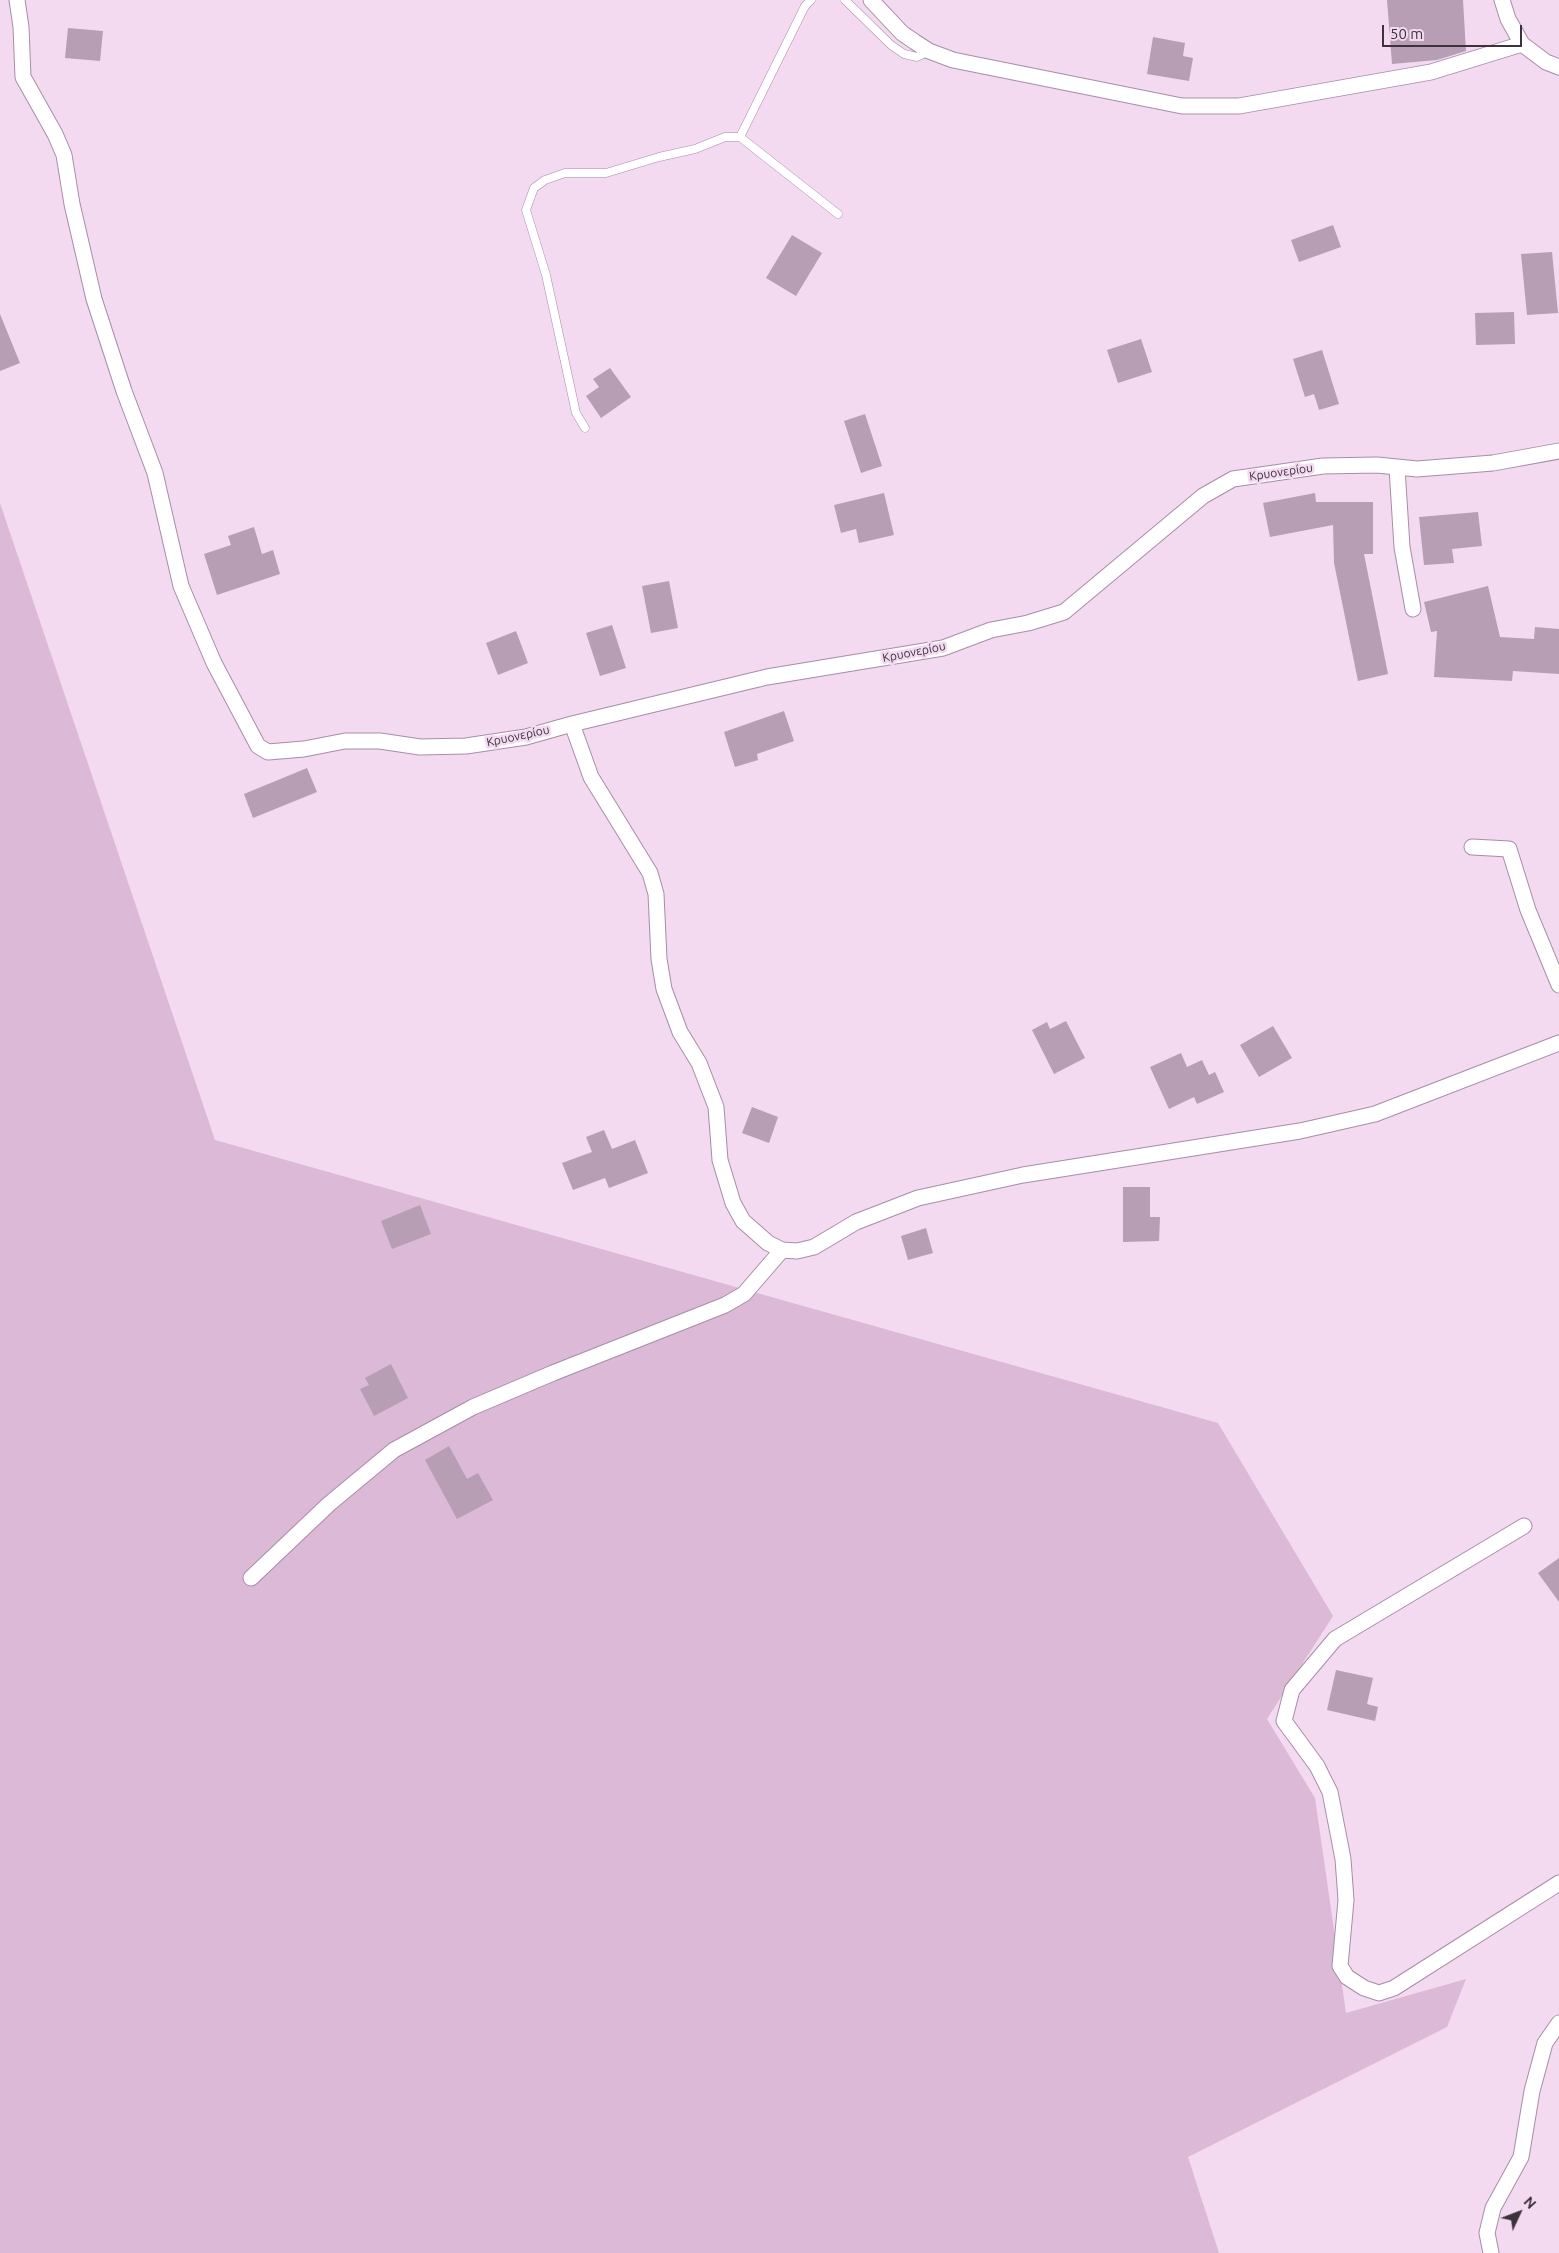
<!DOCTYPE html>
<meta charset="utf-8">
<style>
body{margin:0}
#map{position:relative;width:1559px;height:2253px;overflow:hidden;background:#f4daf1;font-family:Ubuntu,sans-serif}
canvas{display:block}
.north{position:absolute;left:1494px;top:2188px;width:50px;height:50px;-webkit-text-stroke:4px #f4daf1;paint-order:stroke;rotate:47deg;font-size:14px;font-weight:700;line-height:20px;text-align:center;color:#3c323b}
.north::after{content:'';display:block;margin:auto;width:18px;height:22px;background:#3c323b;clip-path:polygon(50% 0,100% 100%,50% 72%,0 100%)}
.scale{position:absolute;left:1382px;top:25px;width:140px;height:22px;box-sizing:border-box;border:2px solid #3c323b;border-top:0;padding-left:6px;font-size:15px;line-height:18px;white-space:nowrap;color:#3c323b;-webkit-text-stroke:4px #f4daf1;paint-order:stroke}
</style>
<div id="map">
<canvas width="1559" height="2253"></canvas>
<div class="north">N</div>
<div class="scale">50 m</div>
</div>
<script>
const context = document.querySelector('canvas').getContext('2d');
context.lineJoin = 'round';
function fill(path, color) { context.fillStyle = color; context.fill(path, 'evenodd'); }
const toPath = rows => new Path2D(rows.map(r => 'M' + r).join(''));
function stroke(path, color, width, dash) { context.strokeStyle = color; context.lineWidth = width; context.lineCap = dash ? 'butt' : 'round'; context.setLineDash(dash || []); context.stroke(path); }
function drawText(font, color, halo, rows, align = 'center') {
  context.font = font + ' Ubuntu,sans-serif'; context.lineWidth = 5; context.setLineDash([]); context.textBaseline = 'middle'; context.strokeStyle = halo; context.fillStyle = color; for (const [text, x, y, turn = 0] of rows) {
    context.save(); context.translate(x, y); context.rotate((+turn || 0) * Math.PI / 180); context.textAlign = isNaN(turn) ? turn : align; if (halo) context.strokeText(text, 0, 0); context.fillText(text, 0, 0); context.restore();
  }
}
fill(toPath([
 [0,503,215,1140,1218,1423,1333,1616,1267,1719,1315,1798,1346,2013,1466,1979,1447,2027,1188,2157,1219,2253,0,2253]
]), '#dbb9d7');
fill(toPath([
 [1387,0,1463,0,1466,51,1437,60,1392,64],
 [68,28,103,31,100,61,65,58],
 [1153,37,1185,43,1183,56,1193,58,1189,81,1147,74],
 [1333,225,1341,247,1299,262,1291,240],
 [792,235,822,253,796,296,766,278],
 [1552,252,1558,313,1527,315,1521,254],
 [1514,312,1515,344,1476,345,1475,313],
 [0,314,20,363,0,371],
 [1141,339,1152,372,1118,383,1107,350],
 [1322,350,1339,404,1319,410,1314,394,1305,397,1293,359],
 [610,368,631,397,601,418,586,396,599,387,593,379],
 [865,414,882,466,861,473,844,421],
 [884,493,894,535,859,543,856,529,841,533,834,505],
 [1315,493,1316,502,1373,502,1373,554,1364,554,1388,674,1358,681,1334,563,1333,525,1270,537,1263,503],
 [1478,512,1482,546,1452,549,1454,563,1424,565,1419,517],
 [254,527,262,554,273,550,280,574,217,595,204,554,231,545,228,536],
 [669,581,678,628,651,633,642,586],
 [1488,586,1500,637,1534,639,1535,627,1559,629,1559,674,1513,671,1512,681,1434,677,1437,631,1431,632,1424,602],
 [612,625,626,668,600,676,586,633],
 [516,631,528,663,498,675,486,643],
 [784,711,794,741,757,754,758,760,735,767,724,732],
 [307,768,317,792,253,818,244,794],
 [1066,1021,1085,1058,1054,1074,1032,1030,1047,1022,1050,1029],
 [1273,1026,1292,1058,1259,1077,1240,1045],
 [1181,1053,1187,1067,1202,1060,1209,1075,1215,1072,1224,1092,1197,1104,1194,1097,1169,1109,1150,1067],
 [752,1107,778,1117,769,1143,742,1133],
 [604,1130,612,1149,635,1140,648,1173,609,1188,605,1178,573,1190,562,1163,592,1152,586,1137],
 [1123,1187,1150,1187,1150,1217,1160,1217,1159,1241,1123,1242],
 [420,1205,431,1234,392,1249,381,1221],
 [926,1228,933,1253,908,1260,901,1236],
 [391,1364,408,1398,374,1416,360,1389,369,1385,365,1378],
 [449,1446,467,1479,478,1473,493,1500,457,1519,425,1460],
 [1559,1558,1559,1602,1538,1573],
 [1336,1670,1373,1678,1367,1704,1378,1707,1375,1721,1327,1710]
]), '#b79eb4');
const lane = toPath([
 [811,0,805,6,740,137,838,214],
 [845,0,891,45,904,54,917,57,929,51],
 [585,428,576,413,546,275,526,210,534,188,545,180,565,173,606,173,659,157,695,149,725,137,740,137]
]);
const street = toPath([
 [17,0,21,27,23,77,55,134,64,155,72,204,94,299,124,391,155,473,181,586,214,663,258,746,268,752,304,749,345,741,380,741,420,747,466,746,526,737,572,724,767,677,943,648,991,630,1028,623,1064,612,1203,496,1233,479,1323,466,1377,465,1417,469,1493,463,1559,451],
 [871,0,902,33,915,42,929,51,953,60,1182,106,1239,106,1431,72,1522,44],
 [1502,0,1508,19,1522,44,1546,62,1559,67],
 [1397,468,1402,547,1413,609],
 [572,724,591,777,650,873,656,894,659,959,664,989,680,1032,699,1063,716,1107,720,1160,733,1203,743,1221,768,1243,782,1250,797,1251,814,1247,856,1222,918,1198,1023,1175,1300,1131,1375,1114,1559,1043],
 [1472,847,1509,849,1528,910,1559,985],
 [1524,1526,1335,1639,1292,1690,1284,1721,1317,1766,1330,1792,1343,1859,1346,1900,1340,1966,1347,1977,1364,1988,1379,1993,1394,1988,1559,1883],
 [251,1578,329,1504,394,1450,473,1407,553,1373,725,1305,744,1294,782,1250],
 [1491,2253,1487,2233,1493,2208,1521,2157,1532,2091,1545,2043,1559,2023]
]);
stroke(lane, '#a68ea4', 9);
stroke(street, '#a68ea4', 17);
stroke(lane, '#fff', 8);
stroke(street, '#fff', 15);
drawText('12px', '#3c323b', '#f4daf1', [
 ["Κρυονερίου",1281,472,-8],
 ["Κρυονερίου",914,652,-11],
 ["Κρυονερίου",518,736,-12]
]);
</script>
